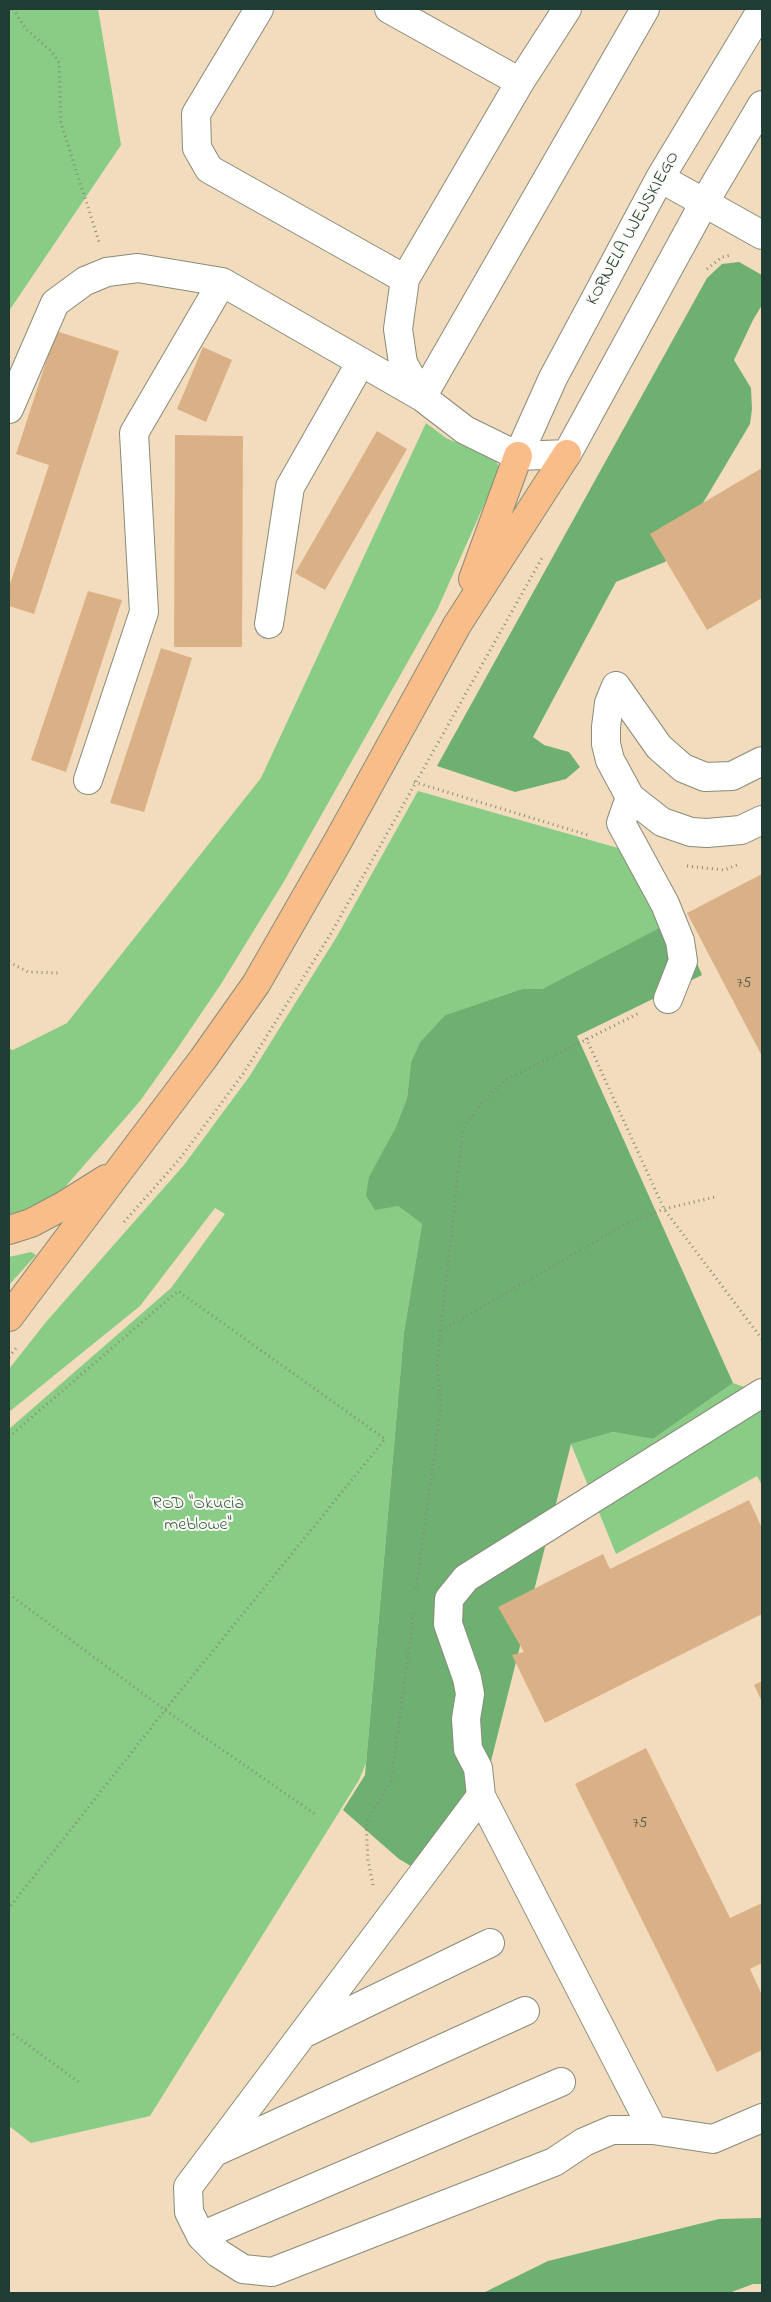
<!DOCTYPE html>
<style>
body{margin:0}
#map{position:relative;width:771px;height:2302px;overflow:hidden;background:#f2dcbd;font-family:"Indie Flower",sans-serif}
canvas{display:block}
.frame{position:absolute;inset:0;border:10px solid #1f3d34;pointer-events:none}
</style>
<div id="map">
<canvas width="771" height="2302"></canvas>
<div class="frame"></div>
</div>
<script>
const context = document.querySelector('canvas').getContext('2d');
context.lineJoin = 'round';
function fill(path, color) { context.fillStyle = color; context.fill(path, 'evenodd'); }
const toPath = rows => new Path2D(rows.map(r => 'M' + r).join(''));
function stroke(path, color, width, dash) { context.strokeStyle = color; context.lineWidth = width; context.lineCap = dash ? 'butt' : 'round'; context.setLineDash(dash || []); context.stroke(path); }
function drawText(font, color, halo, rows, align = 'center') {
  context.font = font + ' "Indie Flower",sans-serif'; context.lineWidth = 4; context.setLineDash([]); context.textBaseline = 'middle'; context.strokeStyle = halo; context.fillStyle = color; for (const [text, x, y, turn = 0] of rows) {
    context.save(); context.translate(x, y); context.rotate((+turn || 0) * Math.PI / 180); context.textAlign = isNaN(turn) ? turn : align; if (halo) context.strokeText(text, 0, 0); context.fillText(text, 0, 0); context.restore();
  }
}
fill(toPath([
 [9,9,98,9,121,145,9,311],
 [426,423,446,438,495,459,500,469,437,610,283,883,221,984,177,1049,140,1101,59,1194,9,1221,9,1049,13,1050,67,1023,261,778],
 [418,791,625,850,678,918,542,989,522,989,445,1015,420,1042,411,1062,407,1098,395,1129,398,1206,422,1224,404,1332,366,1763,359,1780,150,2116,31,2143,9,2126,9,1429,171,1288,225,1214,215,1208,140,1306,9,1412,9,1369,46,1322,184,1165,249,1077,336,938],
 [31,1252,36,1255,9,1285,9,1257],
 [733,1383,750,1389,762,1402,762,1485,757,1476,616,1554,571,1444,613,1432,653,1439]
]), '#88cc85');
fill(toPath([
 [739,262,762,275,762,305,753,320,734,360,751,388,752,409,750,424,678,545,665,562,616,582,533,737,544,745,569,752,580,767,566,779,515,792,437,766,707,278,722,264],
 [678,918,702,975,577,1036,733,1383,653,1439,613,1432,571,1444,489,1769,416,1869,399,1859,343,1810,365,1775,404,1332,422,1224,398,1206,375,1210,366,1196,369,1177,395,1129,407,1098,411,1062,420,1042,445,1015,522,989,542,989],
 [762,2218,762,2284,753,2284,729,2293,483,2293,548,2261,719,2219]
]), '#6eb072');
fill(toPath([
 [56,331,119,351,34,614,9,606,9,587,49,465,16,454],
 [203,347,232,360,206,422,177,409],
 [377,431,407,449,325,590,295,573],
 [175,435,243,436,242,647,174,647],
 [762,468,762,598,707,630,650,534],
 [88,591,122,600,66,772,31,760],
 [161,648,192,658,144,812,110,803],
 [762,874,762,1056,687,913],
 [749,1500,762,1528,762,1614,545,1723,512,1655,524,1652,498,1607,603,1554,610,1569],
 [762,1681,762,1702,754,1685],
 [646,1748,730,1918,762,1903,762,1963,750,1969,762,1995,762,2050,717,2072,575,1784]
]), '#dab186');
const minor = toPath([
 [259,9,196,114,197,148,209,169,405,279],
 [389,9,520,82,567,9],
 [660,178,762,235],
 [422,397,645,9],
 [422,397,403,363,398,329,405,279,520,82],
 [9,409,55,303,85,281,107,272,138,268,222,282,422,397,465,430,518,456,567,454,704,203,762,105],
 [518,456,553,378,660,178,762,9],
 [269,624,290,487,361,362],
 [616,686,609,703,606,727,606,744,610,760,630,797,662,822,691,832,707,833,741,830,762,820],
 [616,686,659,747,683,768,705,777,732,776,762,761],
 [88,780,144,612,134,433,222,282],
 [630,797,621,823,665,904,680,941,683,961,668,999],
 [762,1393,466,1578,449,1599,448,1624,467,1678,470,1694,466,1719,468,1749,478,1768,481,1796,188,2187,189,2212,201,2236,218,2253,243,2269,272,2272,554,2162,584,2142,612,2130,653,2130,713,2139,762,2118],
 [481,1796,653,2130],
 [307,2032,490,1943],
 [217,2151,525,2011],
 [201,2236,561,2082]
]);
const major = toPath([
 [473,579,518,456],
 [9,1230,31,1223,63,1206,106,1179],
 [9,1317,203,1059,256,984,338,841,457,625,567,454]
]);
stroke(minor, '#888c78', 30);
stroke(major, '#888c78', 30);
stroke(toPath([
 [13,9,26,29,51,51,59,63,61,123,99,242],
 [707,269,722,257,731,255],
 [414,782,591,836],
 [687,866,724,870,737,865],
 [9,962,28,972,61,973],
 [586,1038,664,1209,762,1339],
 [124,1222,178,1161,243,1074,330,935,542,558],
 [441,1331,622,1226,664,1209,715,1197],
 [9,1357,16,1348],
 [9,1437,178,1291,385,1439,165,1710,9,1908],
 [416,1589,441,1405,437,1363,463,1129,481,1103,504,1081,639,1013],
 [9,1594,165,1710,315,1814],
 [373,1885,368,1860,366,1823,391,1781,414,1610],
 [9,2031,80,2083]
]), '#888c78', 3, [1, 4]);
stroke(minor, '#fff', 28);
stroke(major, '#f8bd89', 28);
drawText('15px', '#4e5a48', null, [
 ["75",744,985],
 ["75",640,1825]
]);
drawText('18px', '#1f3d34', '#fdfcf7', [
 ["KORNELA UJEJSKIEGO",634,229,-61]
]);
drawText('18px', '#396148', '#fdfcf7', [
 ["ROD \"Okucia",198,1505],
 ["meblowe\"",198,1526]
]);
</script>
